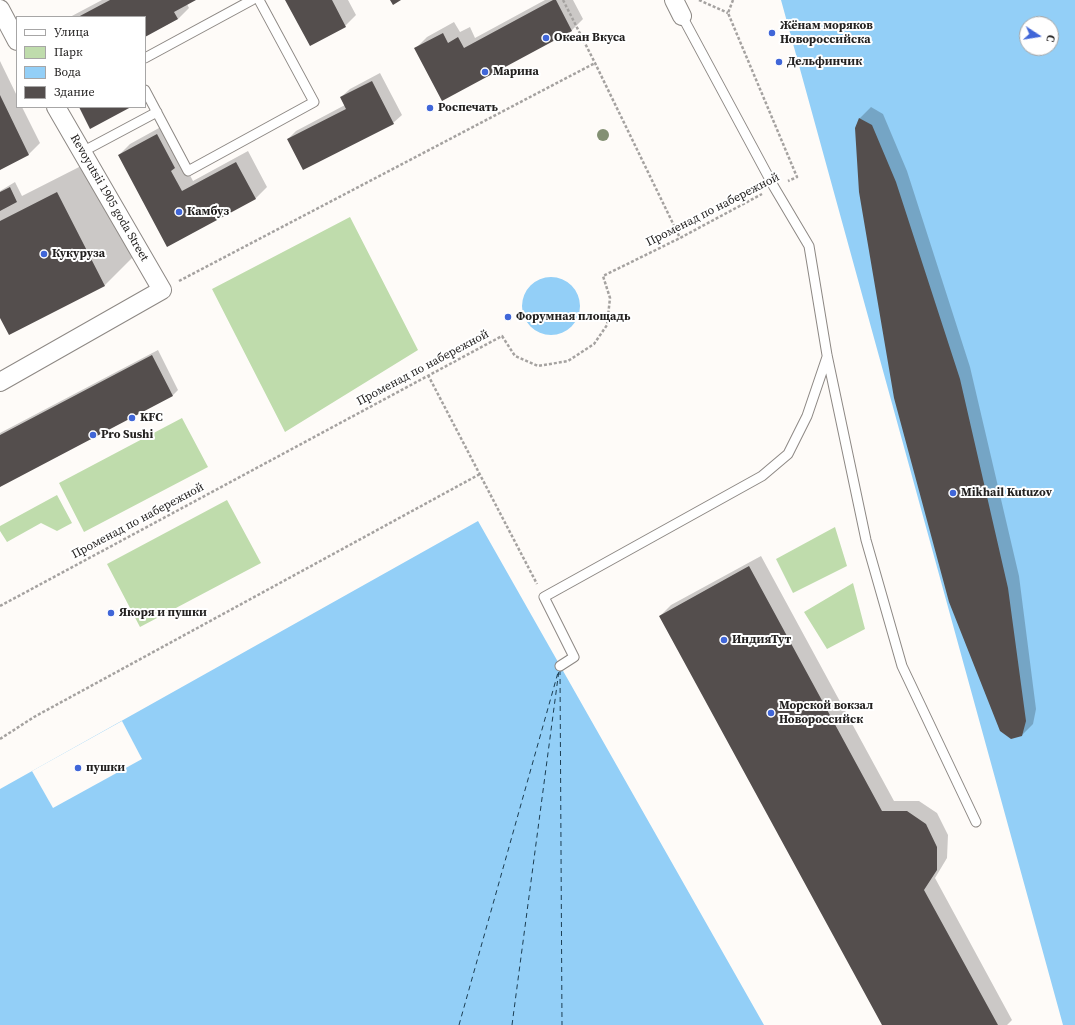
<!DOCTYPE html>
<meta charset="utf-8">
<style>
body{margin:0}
#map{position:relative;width:1075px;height:1025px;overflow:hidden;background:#fefbf8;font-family:"Source Serif 4",serif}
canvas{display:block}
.legend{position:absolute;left:16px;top:16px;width:130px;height:92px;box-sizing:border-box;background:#fff;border:1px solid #a7a6a6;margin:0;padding:5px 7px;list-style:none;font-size:12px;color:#232120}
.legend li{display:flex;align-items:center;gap:8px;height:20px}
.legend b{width:20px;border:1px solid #a7a6a6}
.north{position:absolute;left:1019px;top:16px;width:40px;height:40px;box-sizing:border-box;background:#fff;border:1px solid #a7a6a6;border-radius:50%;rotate:102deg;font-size:11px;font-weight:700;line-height:16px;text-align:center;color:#232120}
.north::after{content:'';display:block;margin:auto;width:14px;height:18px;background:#4066d8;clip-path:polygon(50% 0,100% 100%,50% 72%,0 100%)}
</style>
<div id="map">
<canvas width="1075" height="1025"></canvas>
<ul class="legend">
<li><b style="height:5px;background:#fff"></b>Улица</li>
<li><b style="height:11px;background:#bfdcac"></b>Парк</li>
<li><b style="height:11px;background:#93cff7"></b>Вода</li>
<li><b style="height:11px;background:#544e4d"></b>Здание</li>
</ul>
<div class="north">С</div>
</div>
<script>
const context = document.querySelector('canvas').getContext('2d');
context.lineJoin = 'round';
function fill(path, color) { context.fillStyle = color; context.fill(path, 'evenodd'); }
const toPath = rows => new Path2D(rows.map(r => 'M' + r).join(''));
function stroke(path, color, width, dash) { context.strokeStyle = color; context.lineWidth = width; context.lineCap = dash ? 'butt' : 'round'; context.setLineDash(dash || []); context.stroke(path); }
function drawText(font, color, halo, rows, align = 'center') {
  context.font = font + ' "Source Serif 4",serif'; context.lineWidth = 4; context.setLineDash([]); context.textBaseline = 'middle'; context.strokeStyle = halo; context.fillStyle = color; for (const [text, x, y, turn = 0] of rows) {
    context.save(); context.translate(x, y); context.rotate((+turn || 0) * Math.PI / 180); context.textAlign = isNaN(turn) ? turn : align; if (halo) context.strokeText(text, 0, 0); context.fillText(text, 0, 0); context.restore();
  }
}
fill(toPath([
 [350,217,418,350,285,432,212,289],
 [182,418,208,467,84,532,59,483],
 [57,495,72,523,57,531,41,523,7,542,0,531,0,526],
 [227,500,261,563,140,627,107,564],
 [835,527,847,566,793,593,776,559],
 [853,583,865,629,827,649,804,612]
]), '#bfdcac');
fill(toPath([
 [781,0,1075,0,1075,1025,1063,1025],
 [1027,24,1051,24,1051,48,1027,48],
 '522 306a29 29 0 1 1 58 0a29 29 0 1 1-58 0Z',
 [478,521,764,1025,0,1025,0,789]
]), '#93cff7');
fill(toPath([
 [122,721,142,759,53,808,32,771]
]), '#fefbf8');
fill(toPath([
 [102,0,194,0,187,4,189,8,178,19,145,36,145,17,70,17],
 [287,0,348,0,356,15,345,26],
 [545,0,573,0,583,19,572,30,443,99,416,48,427,37,454,22,460,32,470,27,475,38],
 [0,61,17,96,17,107,22,107,40,143,29,154,0,169],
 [380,73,402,115,393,123,288,139,296,131,345,105,341,97,350,89],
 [871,107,883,114,907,171,970,367,1019,576,1036,709,1033,724,1022,735,856,129,860,118],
 [168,123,186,156,182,160,193,181,248,151,267,187,256,198,168,246,119,155,130,144],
 [87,163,135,255,104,286,0,316,0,191,15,182,22,196],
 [158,350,178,390,173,395,0,486,0,433],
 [761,556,894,801,919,801,937,813,948,835,947,858,935,878,1012,1020,1007,1025,883,1025,660,616,671,605]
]), '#0003');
stroke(toPath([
 [560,670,562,1025],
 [459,1025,559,669],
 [512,1025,559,670]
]), '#1c3e53', 1, [5, 4]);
fill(toPath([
 [110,0,196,0,174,12,178,19,145,37,145,17,78,17],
 [285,0,332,0,346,27,310,46],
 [390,0,401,0,393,5],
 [553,0,556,0,572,31,442,101,414,48,443,33,448,43,458,37,464,48],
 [372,81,394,124,303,170,287,139,346,109,340,97],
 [0,95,29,155,0,170],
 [79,107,131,107,90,129],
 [859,118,872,125,896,182,960,379,1008,588,1026,721,1022,736,1011,739,1000,731,949,602,894,398,859,192,855,128],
 [157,134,175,168,171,171,182,191,236,162,256,199,167,247,118,155],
 [10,187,17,202,0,211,0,192],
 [57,192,105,286,9,335,0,318,0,221],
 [152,355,173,396,0,487,0,435],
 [749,566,882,811,907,811,926,824,937,847,937,870,924,890,998,1025,882,1025,659,616]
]), '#544e4d');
const lane = toPath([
 [682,16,774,187,809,246,827,355,866,540,902,666,976,822],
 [145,58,252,0],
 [145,90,188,171,314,102,259,0],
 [82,152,157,112],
 [560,666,574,657,544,597,762,476,788,454,807,416,827,357]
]);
const street = toPath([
 [674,0,682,16],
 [0,9,17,41],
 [0,382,162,290,56,107]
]);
stroke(lane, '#8d8884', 11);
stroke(street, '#8d8884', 20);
stroke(toPath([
 [563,0,595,63,680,238],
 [699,0,728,13],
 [733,0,728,13,797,177,788,181],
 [179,281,595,63],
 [428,375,537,584],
 [0,606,502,336,515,356,538,366,568,361,594,344,607,325,610,298,603,276,680,238,762,194],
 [0,739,34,717,480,474]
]), '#a5a2a0', 2.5, [3, 2]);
stroke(lane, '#fff', 9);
stroke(street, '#fff', 18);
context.fillStyle = '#839073';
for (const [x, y] of [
 [603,135]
]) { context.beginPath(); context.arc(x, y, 6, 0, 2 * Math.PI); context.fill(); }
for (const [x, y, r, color] of [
 [772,33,4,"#4066d8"],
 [546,38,4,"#4066d8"],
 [779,62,4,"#4066d8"],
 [485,72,4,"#4066d8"],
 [430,108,4,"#4066d8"],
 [179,212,4,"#4066d8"],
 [44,254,4,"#4066d8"],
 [508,317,4,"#4066d8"],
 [132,418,4,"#4066d8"],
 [93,435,4,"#4066d8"],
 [953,493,4,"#4066d8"],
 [111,613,4,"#4066d8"],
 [724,640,4,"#4066d8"],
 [771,713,4,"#4066d8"],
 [78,768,4,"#4066d8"]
]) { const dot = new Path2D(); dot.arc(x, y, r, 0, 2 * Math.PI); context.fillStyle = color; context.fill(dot); stroke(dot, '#fff', 1.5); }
drawText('bold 12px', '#232120', '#fff', [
 ["Жёнам моряков",780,26],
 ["Новороссийска",780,40],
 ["Океан Вкуса",554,38],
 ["Дельфинчик",787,62],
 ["Марина",493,72],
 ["Роспечать",438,108],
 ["Камбуз",187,212],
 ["Кукуруза",52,254],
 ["Форумная площадь",516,317],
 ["KFC",140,418],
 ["Pro Sushi",101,435],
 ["Mikhail Kutuzov",961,493],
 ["Якоря и пушки",119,613],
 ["ИндияТут",732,640],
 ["Морской вокзал",779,706],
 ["Новороссийск",779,720],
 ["пушки",86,768]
], 'left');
drawText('12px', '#232120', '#fff', [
 ["Revoyutsii 1905 goda Street",109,198,60],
 ["Променад по набережной",713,210,-27],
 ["Променад по набережной",423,368,-28],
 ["Променад по набережной",138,521,-28]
]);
</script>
